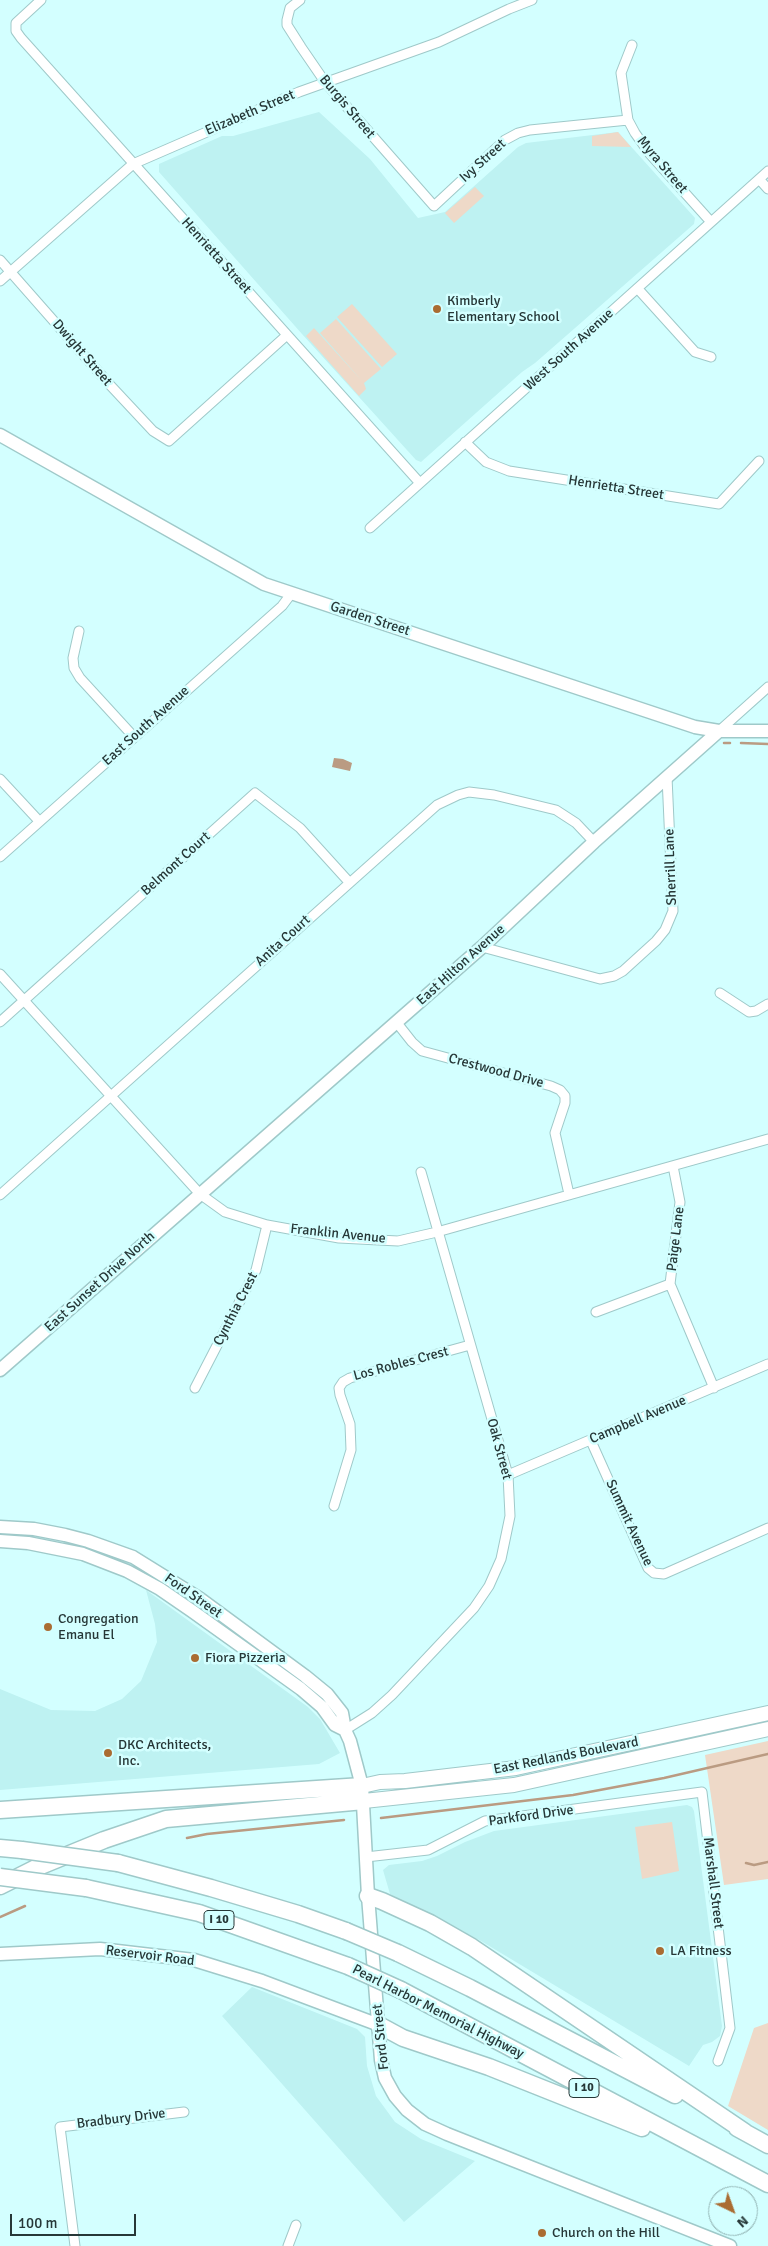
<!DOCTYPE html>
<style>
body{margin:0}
#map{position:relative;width:768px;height:2246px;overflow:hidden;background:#d3ffff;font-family:Signika,sans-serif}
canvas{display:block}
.north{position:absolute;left:708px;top:2186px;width:50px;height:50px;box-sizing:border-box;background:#d3ffff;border:1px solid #8eafaf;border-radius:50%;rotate:138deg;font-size:14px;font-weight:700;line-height:20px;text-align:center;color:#263737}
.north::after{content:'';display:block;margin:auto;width:18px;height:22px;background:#aa6c32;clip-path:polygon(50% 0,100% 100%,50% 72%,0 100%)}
.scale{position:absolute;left:10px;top:2214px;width:126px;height:22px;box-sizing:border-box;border:2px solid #263737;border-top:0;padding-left:6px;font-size:15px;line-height:18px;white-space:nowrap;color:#263737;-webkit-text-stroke:4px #d3ffff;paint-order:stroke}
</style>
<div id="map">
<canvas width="768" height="2246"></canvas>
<div class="north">N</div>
<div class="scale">100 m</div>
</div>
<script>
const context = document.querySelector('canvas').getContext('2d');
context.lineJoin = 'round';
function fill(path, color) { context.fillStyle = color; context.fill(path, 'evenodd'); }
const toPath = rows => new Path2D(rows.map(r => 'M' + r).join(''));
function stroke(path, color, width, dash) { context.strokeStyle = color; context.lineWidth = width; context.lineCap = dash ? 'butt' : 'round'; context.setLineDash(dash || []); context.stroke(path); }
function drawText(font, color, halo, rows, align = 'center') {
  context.font = font + ' Signika,sans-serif'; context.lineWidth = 5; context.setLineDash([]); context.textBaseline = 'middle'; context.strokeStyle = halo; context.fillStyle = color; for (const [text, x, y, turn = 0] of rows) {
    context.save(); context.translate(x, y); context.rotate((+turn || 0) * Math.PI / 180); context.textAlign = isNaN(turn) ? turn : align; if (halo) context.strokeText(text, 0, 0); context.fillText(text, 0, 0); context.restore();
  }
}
fill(toPath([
 [319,112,370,159,418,218,445,212,518,147,526,143,618,132,695,218,694,224,535,363,522,372,421,462,416,460,302,334,159,172,159,164,222,136,233,136],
 [146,1590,308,1707,320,1719,340,1753,319,1764,0,1790,0,1689,51,1710,95,1711,122,1699,141,1681,157,1642,155,1624],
 [687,1805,692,1807,694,1811,722,2026,720,2036,712,2042,703,2045,689,2066,481,1941,390,1894,383,1870,389,1865,422,1861,437,1856,465,1842,494,1831],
 [252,1987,357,2029,365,2037,367,2066,376,2096,395,2122,421,2139,475,2161,404,2222,222,2016]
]), '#bef2f2');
fill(toPath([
 [618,132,631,147,592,146,592,136],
 [475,187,484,196,454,223,445,213],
 [352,304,397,354,382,367,337,317],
 [336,319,381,369,364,383,366,389,359,396,306,336,314,328,362,381,320,333],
 [768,1741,768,1879,724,1885,705,1755],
 [672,1822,679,1871,642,1879,635,1827],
 [768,2023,768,2130,728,2106,754,2028]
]), '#eed9c8');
fill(toPath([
 [334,758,343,759,352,763,350,771,332,767]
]), '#ba9b82');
stroke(toPath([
 [724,743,730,743],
 [741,743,768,744],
 [381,1818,573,1795,664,1778,768,1754],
 [187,1838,207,1834,344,1820],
 [746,1863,754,1865,768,1862],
 [0,1917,25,1906]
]), '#ba9b82', 2.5);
const street = toPath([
 [41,0,16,23,16,31,21,38,419,482],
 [300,0,290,8,287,20,287,25,301,47,325,82,434,206,505,140,518,133,530,130,628,120],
 [632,45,621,73,628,120,635,133,650,154,711,222],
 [759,179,768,189],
 [0,260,110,385,153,431,169,441,287,335],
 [0,281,133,164,299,92,439,42,509,9,532,0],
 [638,289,695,352,711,357],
 [465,442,486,462,509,471,719,504,759,461],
 [370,528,768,171],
 [79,631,73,658,74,668,80,678,134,737],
 [719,731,768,687],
 [0,779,39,821],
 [0,857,282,606,291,594],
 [482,947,600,979,614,976,623,971,656,941,665,930,673,911,667,777],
 [0,974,200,1194,225,1212,267,1225,339,1238,398,1241,437,1232,768,1139],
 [720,993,749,1012,756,1011,768,1004],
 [0,1022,255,793,300,828,349,882],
 [397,1023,412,1042,422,1051,551,1086,560,1090,565,1096,565,1103,555,1133,569,1194],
 [673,1166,680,1202,670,1284,714,1388],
 [0,1195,437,805,458,795,469,792,494,795,556,810,576,823,594,842],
 [596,1312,670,1284],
 [195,1388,256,1270,267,1225],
 [591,1441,648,1568,654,1573,664,1574,768,1528],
 [508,1475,768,1364],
 [334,1506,351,1450,350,1424,340,1395,339,1388,343,1382,350,1378,470,1345],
 [345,1730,372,1713,392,1695,474,1608,489,1586,501,1559,510,1516,508,1475,421,1172],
 [366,1857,428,1850,485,1821,702,1792,730,2028,718,2061],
 [75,2246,60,2127,184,2112],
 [288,2246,296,2225]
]);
const secondary = toPath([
 [0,435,264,584,695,727,719,731,768,731],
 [0,1370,482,947,594,842,719,731],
 [0,1527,34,1529,65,1535,88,1541,133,1557,199,1598,305,1676,327,1694,342,1713,345,1730,350,1741,362,1786,368,1896,381,2060,385,2078,395,2096,407,2110,425,2124,447,2134,730,2246],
 [0,1541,28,1543,83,1554,127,1571,160,1589,192,1611,301,1689,322,1707,335,1725,345,1730],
 [0,1954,100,1949,194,1960,262,1981,379,2025]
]);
const primary = toPath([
 [362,1786,380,1782,405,1781,516,1768,768,1713],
 [364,1801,514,1785,768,1729]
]);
const highway = toPath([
 [0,1810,362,1786],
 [0,1848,22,1850],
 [118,1863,211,1888,298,1914,346,1931],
 [0,1886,38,1867,104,1840,166,1819,364,1801],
 [86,1888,199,1913,348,1966],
 [368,1896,382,1901,430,1923,472,1947,745,2132],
 [398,1953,470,1988,675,2095],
 [401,1990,768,2184],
 [379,2025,403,2038,489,2067,642,2128],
 [737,2128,768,2145]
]);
stroke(street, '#9fc9c9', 11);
stroke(secondary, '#9fc9c9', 15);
stroke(primary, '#9fc9c9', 16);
stroke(highway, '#9fc9c9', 19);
stroke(street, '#fff', 9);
stroke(secondary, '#fff', 12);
stroke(primary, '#fff', 14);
stroke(highway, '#fff', 16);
const highwayBridge = toPath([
 [22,1850,118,1863],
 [0,1877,86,1888],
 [346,1931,398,1953],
 [348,1966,401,1990]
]);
stroke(highwayBridge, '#9fc9c9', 19, []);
stroke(highwayBridge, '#fff', 16);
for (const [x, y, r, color] of [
 [437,309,5,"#aa6c32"],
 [48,1627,5,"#aa6c32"],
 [195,1658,5,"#aa6c32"],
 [108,1753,5,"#aa6c32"],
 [660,1951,5,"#aa6c32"],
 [542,2233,5,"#aa6c32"]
]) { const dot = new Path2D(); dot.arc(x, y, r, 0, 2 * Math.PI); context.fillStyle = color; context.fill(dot); stroke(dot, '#d3ffff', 2); }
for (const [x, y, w] of [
 [219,1920,30],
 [584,2088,30]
]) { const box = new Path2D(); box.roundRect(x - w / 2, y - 9.5, w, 19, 4); context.fillStyle = '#d3ffff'; context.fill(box); stroke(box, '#263737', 1); }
drawText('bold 12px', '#263737', null, [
 ["I 10",219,1920],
 ["I 10",584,2088]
]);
drawText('14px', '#263737', '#d3ffff', [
 ["Burgis Street",347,107,50],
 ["Elizabeth Street",250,113,-23],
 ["Ivy Street",483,161,-42],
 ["Myra Street",662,165,50],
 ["Henrietta Street",216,256,48],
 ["West South Avenue",569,350,-42],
 ["Dwight Street",82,353,49],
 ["Henrietta Street",616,488,9],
 ["Garden Street",370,619,18],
 ["East South Avenue",146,726,-42],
 ["Belmont Court",176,864,-42],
 ["Sherrill Lane",671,867,-92],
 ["Anita Court",283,941,-42],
 ["East Hilton Avenue",461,965,-42],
 ["Crestwood Drive",496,1071,15],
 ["Franklin Avenue",338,1234,6],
 ["Paige Lane",676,1239,-83],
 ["East Sunset Drive North",100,1282,-42],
 ["Cynthia Crest",236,1309,-63],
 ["Los Robles Crest",401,1364,-15],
 ["Campbell Avenue",638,1420,-23],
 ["Oak Street",499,1449,75],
 ["Summit Avenue",629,1523,65],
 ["Ford Street",193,1596,35],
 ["East Redlands Boulevard",566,1756,-11],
 ["Parkford Drive",531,1816,-8],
 ["Marshall Street",713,1883,83],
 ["Reservoir Road",150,1956,7],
 ["Pearl Harbor Memorial Highway",438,2012,27],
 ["Ford Street",381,2037,-96],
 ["Bradbury Drive",121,2119,-7]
]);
drawText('14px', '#263737', '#d3ffff', [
 ["Kimberly",447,301],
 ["Elementary School",447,317],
 ["Congregation",58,1619],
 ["Emanu El",58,1635],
 ["Fiora Pizzeria",205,1658],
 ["DKC Architects,",118,1745],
 ["Inc.",118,1761],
 ["LA Fitness",670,1951],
 ["Church on the Hill",552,2233]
], 'left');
</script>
